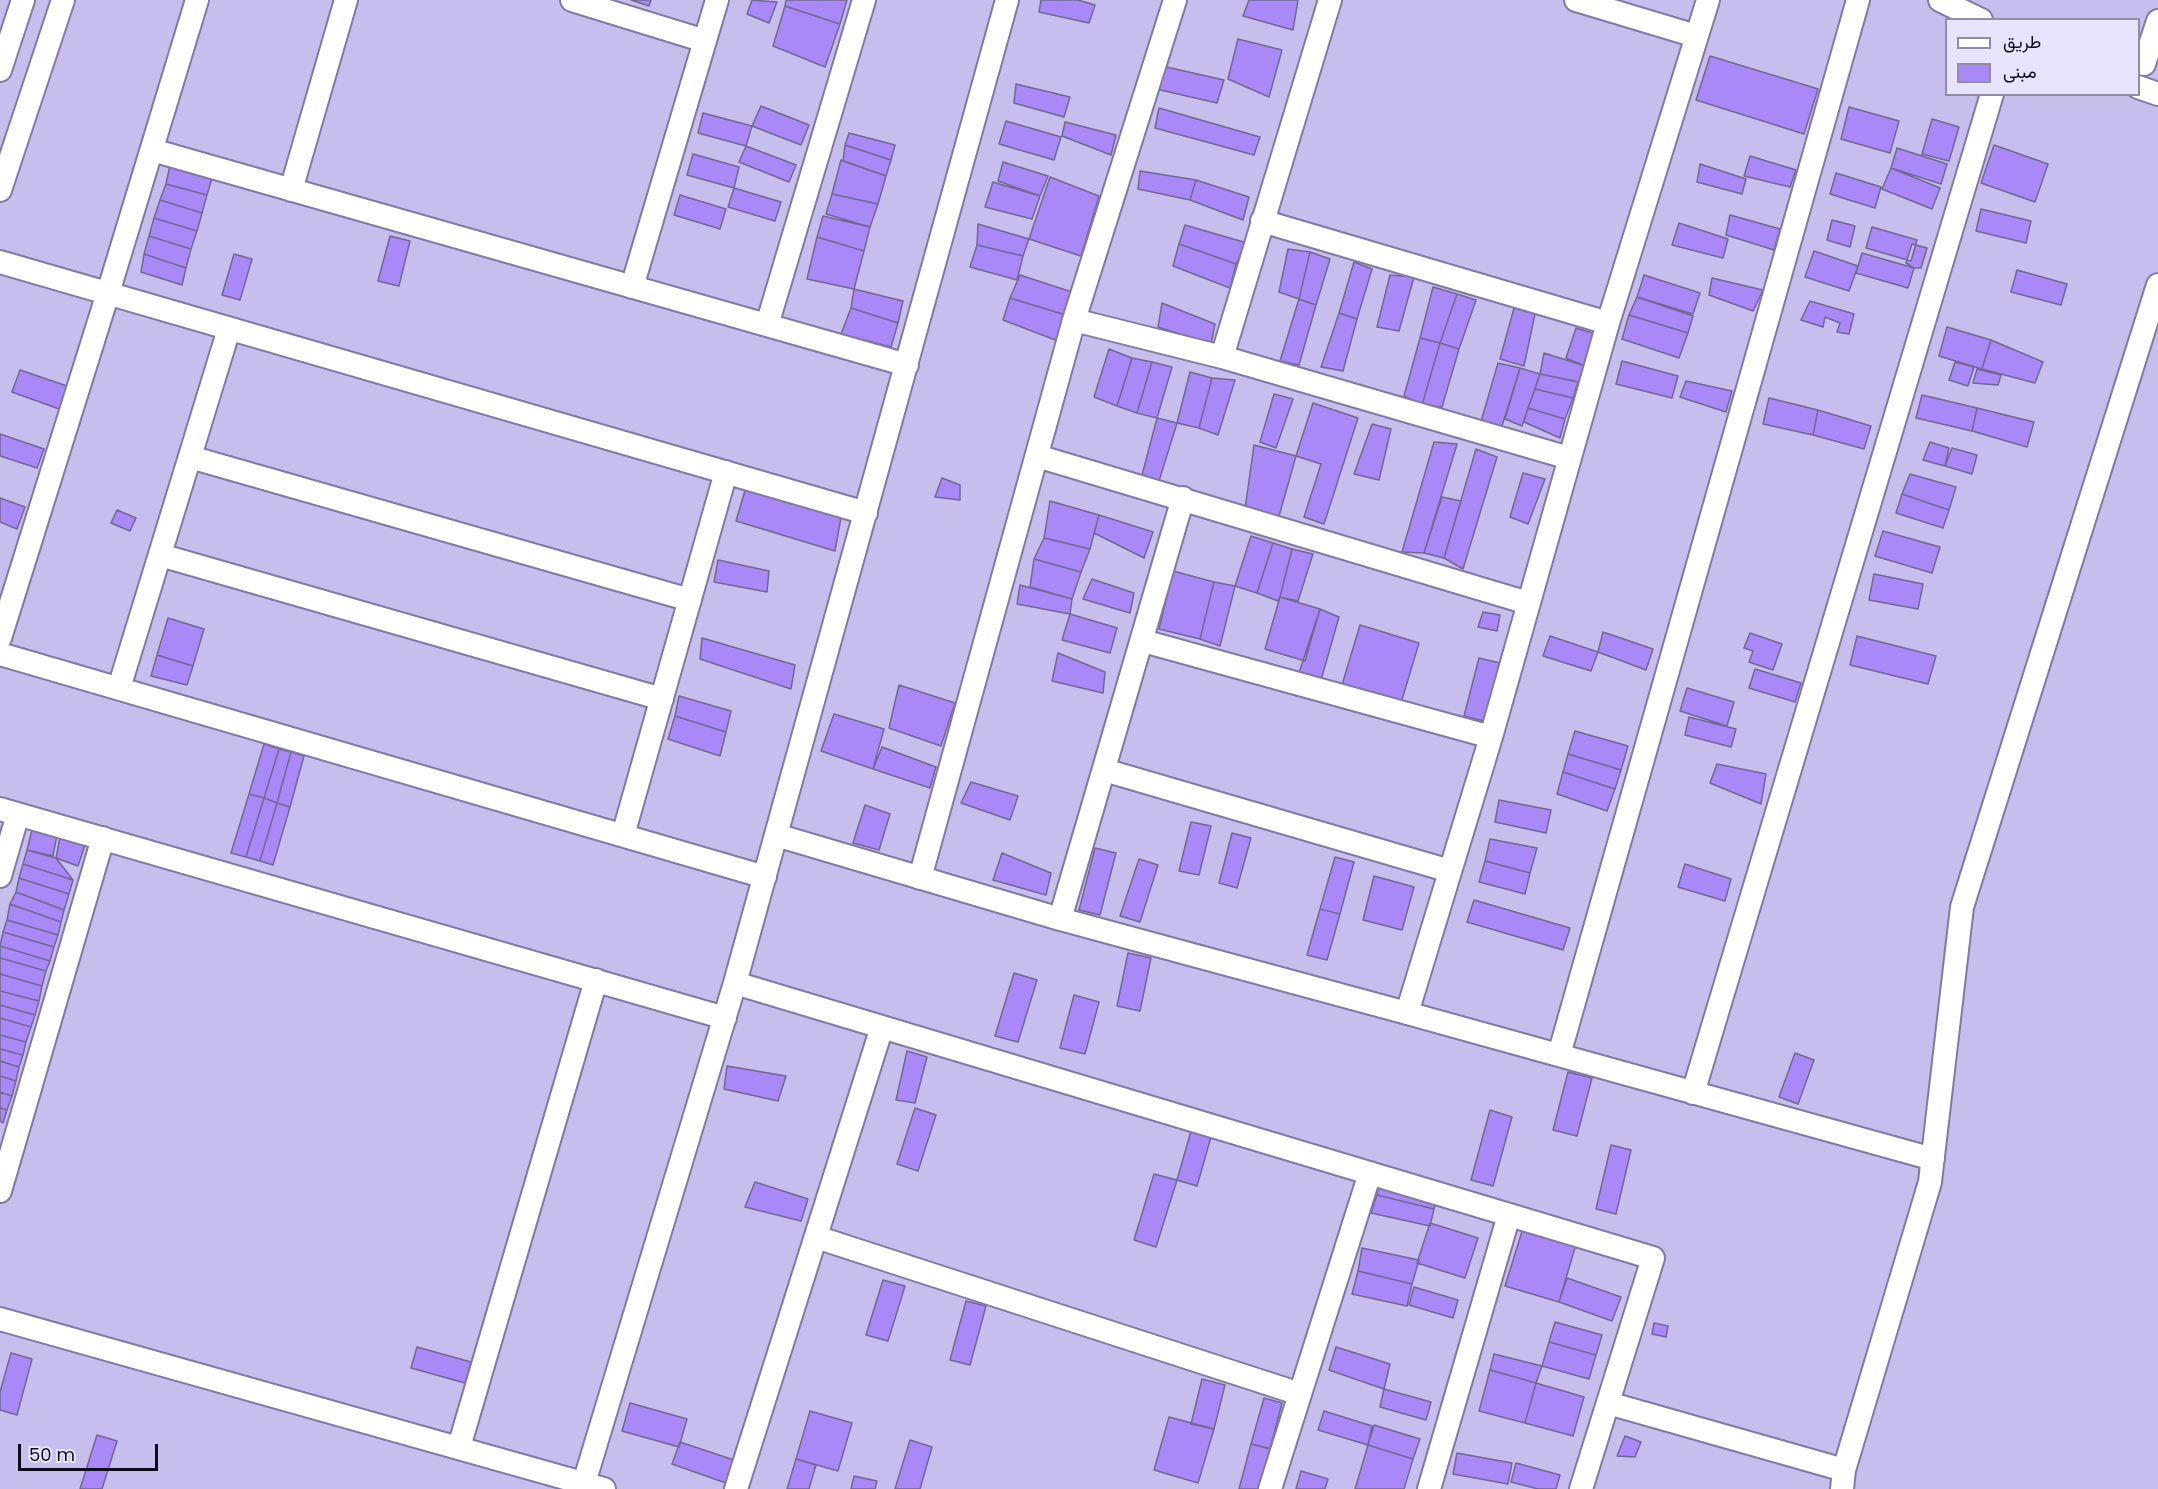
<!DOCTYPE html>
<meta charset="utf-8">
<style>
body{margin:0}
#map{position:relative;width:2158px;height:1489px;overflow:hidden;background:#c8beee;font-family:Poppins,Vazirmatn,sans-serif}
canvas{display:block}
.legend{position:absolute;left:1945px;top:18px;width:195px;height:78px;box-sizing:border-box;background:#e8e3fc;border:2px solid #918da2;margin:0;padding:8px 10px;list-style:none;font-size:18px;color:#0f0b1b}
.legend li{display:flex;align-items:center;gap:12px;height:30px}
.legend b{width:30px;border:2px solid #918da2}
.scale{position:absolute;left:18px;top:1444px;width:140px;height:27px;box-sizing:border-box;border:3px solid #0f0b1b;border-top:0;padding-left:8px;font-size:18px;line-height:21px;white-space:nowrap;color:#0f0b1b;-webkit-text-stroke:4px #e8e3fc;paint-order:stroke}
</style>
<div id="map">
<canvas width="2158" height="1489"></canvas>
<ul class="legend">
<li><b style="height:8px;background:#fff"></b>طريق</li>
<li><b style="height:16px;background:#a889f7"></b>مبنى</li>
</ul>
<div class="scale">50 m</div>
</div>
<script>
const context = document.querySelector('canvas').getContext('2d');
context.lineJoin = 'round';
function fill(path, color) { context.fillStyle = color; context.fill(path, 'evenodd'); }
const toPath = rows => new Path2D(rows.map(r => 'M' + r).join(''));
function stroke(path, color, width, dash) { context.strokeStyle = color; context.lineWidth = width; context.lineCap = dash ? 'butt' : 'round'; context.setLineDash(dash || []); context.stroke(path); }
const building = toPath([
 [631,0,651,0,649,6,631,0],
 [752,0,777,2,769,23,747,14,752,0],
 [786,0,847,0,840,24,785,6,786,0],
 [1041,0,1078,0,1095,5,1089,23,1039,12,1041,0],
 [1249,0,1298,0,1293,30,1243,16,1249,0],
 [785,6,840,24,825,67,773,46,785,6],
 [1238,39,1282,50,1269,97,1228,79,1238,39],
 [1710,56,1818,89,1804,134,1696,100,1710,56],
 [1162,66,1224,80,1217,103,1156,89,1162,66],
 [1016,84,1070,97,1064,117,1014,103,1016,84],
 [761,106,809,125,801,145,752,126,761,106],
 [1849,107,1899,121,1890,153,1841,139,1849,107],
 [1159,108,1260,137,1254,155,1155,128,1159,108],
 [703,113,752,126,746,146,698,133,703,113],
 [1932,119,1959,127,1949,161,1922,154,1932,119],
 [1006,121,1061,137,1054,160,999,144,1006,121],
 [1065,122,1116,135,1111,155,1062,136,1065,122],
 [849,133,895,145,891,160,845,145,849,133],
 [845,145,891,160,886,176,843,161,845,145],
 [1994,145,2048,164,2035,202,1981,183,1994,145],
 [746,146,796,165,789,182,739,162,746,146],
 [1897,148,1947,164,1941,184,1891,168,1897,148],
 [693,154,739,167,734,188,687,175,693,154],
 [1750,156,1796,170,1790,187,1744,176,1750,156],
 [841,160,886,176,878,204,832,194,841,160],
 [1003,162,1048,176,1040,196,998,181,1003,162],
 [1700,164,1746,179,1742,194,1697,182,1700,164],
 [170,165,212,178,207,195,166,184,170,165],
 [1891,168,1940,188,1932,209,1882,189,1891,168],
 [1140,171,1196,180,1190,200,1138,189,1140,171],
 [1836,173,1881,187,1875,208,1830,194,1836,173],
 [1050,177,1099,196,1081,256,1029,239,1050,177],
 [1196,180,1249,197,1243,220,1190,200,1196,180],
 [993,182,1040,196,1032,219,985,207,993,182],
 [166,184,207,195,202,213,160,200,166,184],
 [734,188,781,202,775,221,728,207,734,188],
 [832,194,878,204,870,227,826,214,832,194],
 [680,195,726,209,720,229,674,215,680,195],
 [160,200,202,213,197,231,154,218,160,200],
 [1981,209,2031,221,2026,243,1976,231,1981,209],
 [1730,215,1780,229,1774,250,1726,235,1730,215],
 [823,216,870,227,864,251,817,237,823,216],
 [154,218,197,231,191,249,149,236,154,218],
 [1832,220,1855,226,1850,247,1827,240,1832,220],
 [1679,223,1728,239,1723,258,1672,245,1679,223],
 [978,224,1029,239,1023,256,977,245,978,224],
 [1185,225,1247,243,1236,264,1179,244,1185,225],
 [1872,227,1917,240,1911,261,1866,248,1872,227],
 [149,236,191,249,186,268,144,254,149,236],
 [390,236,410,241,399,286,378,281,390,236],
 [817,237,864,251,854,289,807,279,817,237],
 [1179,244,1236,264,1230,288,1173,266,1179,244],
 [1912,244,1927,248,1921,268,1914,268,1906,263,1912,244],
 [977,245,1023,256,1017,280,970,267,977,245],
 [1288,249,1310,252,1299,299,1279,292,1288,249],
 [1814,251,1858,266,1849,291,1805,277,1814,251],
 [1310,252,1330,259,1316,305,1299,299,1310,252],
 [1862,253,1914,268,1908,288,1856,273,1862,253],
 [144,254,186,268,182,285,141,272,144,254],
 [234,254,252,259,240,300,222,295,234,254],
 [1354,262,1372,269,1357,319,1339,313,1354,262],
 [2017,270,2067,284,2061,305,2011,292,2017,270],
 [1020,275,1075,293,1069,316,1010,298,1020,275],
 [1390,275,1414,277,1399,331,1377,327,1390,275],
 [1644,275,1700,293,1693,314,1637,297,1644,275],
 [1712,278,1763,290,1753,311,1709,295,1712,278],
 [1433,287,1457,294,1440,343,1420,338,1433,287],
 [854,289,903,301,898,323,851,308,854,289],
 [1457,294,1476,300,1459,349,1440,343,1457,294],
 [1637,297,1693,316,1688,333,1629,315,1637,297],
 [1010,298,1069,316,1058,341,1003,320,1010,298],
 [1299,299,1316,305,1299,365,1280,361,1299,299],
 [1810,301,1854,314,1849,334,1837,332,1840,323,1825,317,1823,327,1801,320,1810,301],
 [1162,303,1215,324,1211,344,1158,327,1162,303],
 [851,308,898,323,891,347,841,334,851,308],
 [1514,308,1535,314,1524,366,1500,359,1514,308],
 [1339,313,1357,319,1343,371,1321,367,1339,313],
 [1629,315,1688,333,1679,358,1622,339,1629,315],
 [1947,327,1991,340,1982,369,1939,356,1947,327],
 [1576,328,1595,334,1585,366,1566,358,1576,328],
 [1420,338,1440,343,1422,405,1404,396,1420,338],
 [1991,340,2043,362,2035,383,1982,369,1991,340],
 [1440,343,1459,349,1442,407,1422,405,1440,343],
 [1109,349,1132,358,1117,406,1094,397,1109,349],
 [1544,353,1585,366,1579,382,1540,374,1544,353],
 [1132,358,1152,362,1137,413,1117,406,1132,358],
 [1622,361,1678,376,1672,398,1616,384,1622,361],
 [1152,362,1172,367,1157,418,1137,413,1152,362],
 [1955,362,1974,367,1968,386,1949,380,1955,362],
 [1498,363,1520,368,1502,426,1480,425,1498,363],
 [1520,368,1540,374,1522,426,1505,419,1520,368],
 [1977,369,2001,375,1998,385,1973,383,1977,369],
 [20,370,70,387,62,410,12,392,20,370],
 [1190,372,1212,378,1199,428,1177,423,1190,372],
 [1540,374,1578,382,1573,398,1535,389,1540,374],
 [1212,378,1235,380,1218,435,1199,428,1212,378],
 [1686,381,1732,391,1726,412,1680,397,1686,381],
 [1535,389,1573,398,1565,419,1528,408,1535,389],
 [1274,394,1293,399,1276,448,1260,442,1274,394],
 [1922,395,1977,408,1972,431,1916,418,1922,395],
 [1769,398,1818,410,1813,435,1763,424,1769,398],
 [1313,403,1358,418,1324,524,1304,517,1321,464,1296,456,1313,403],
 [1528,408,1565,419,1560,438,1524,422,1528,408],
 [1977,408,2034,422,2027,447,1972,431,1977,408],
 [1818,410,1871,426,1864,449,1813,435,1818,410],
 [1157,418,1177,423,1159,481,1141,479,1157,418],
 [1372,424,1391,429,1379,480,1354,474,1372,424],
 [0,434,44,449,37,468,0,456,0,434],
 [1434,442,1457,444,1424,553,1402,552,1434,442],
 [1930,442,1949,448,1945,466,1923,460,1930,442],
 [1254,445,1296,456,1279,516,1245,509,1254,445],
 [1952,448,1977,455,1972,474,1945,466,1952,448],
 [1476,449,1497,457,1463,569,1444,558,1476,449],
 [1523,473,1545,479,1528,524,1510,517,1523,473],
 [1910,474,1956,487,1949,510,1902,494,1910,474],
 [942,478,960,485,960,500,935,497,942,478],
 [746,487,841,517,835,551,736,521,746,487],
 [1902,494,1949,510,1943,528,1896,513,1902,494],
 [1442,497,1461,501,1444,558,1424,553,1442,497],
 [0,498,25,507,17,529,0,522,0,498],
 [1050,501,1099,515,1090,549,1044,538,1050,501],
 [117,510,136,518,130,531,111,523,117,510],
 [1099,515,1153,532,1144,558,1094,533,1099,515],
 [1883,531,1940,547,1932,573,1875,556,1883,531],
 [1251,536,1273,543,1257,593,1235,586,1251,536],
 [1044,538,1090,549,1081,572,1034,559,1044,538],
 [1273,543,1292,549,1280,597,1278,601,1257,593,1273,543],
 [1292,549,1313,554,1298,601,1280,597,1292,549],
 [1034,559,1081,572,1072,599,1030,587,1034,559],
 [718,560,769,571,767,592,714,582,718,560],
 [1173,571,1214,582,1200,639,1159,629,1173,571],
 [1874,574,1923,584,1918,609,1869,600,1874,574],
 [1092,579,1134,593,1130,613,1083,599,1092,579],
 [1214,582,1235,586,1220,646,1200,639,1214,582],
 [1020,585,1072,599,1070,614,1017,604,1020,585],
 [1280,597,1320,609,1305,661,1265,649,1280,597],
 [1320,609,1339,617,1321,680,1299,673,1320,609],
 [1483,612,1500,615,1497,631,1478,627,1483,612],
 [1070,614,1117,628,1110,653,1062,640,1070,614],
 [168,618,204,629,193,666,157,655,168,618],
 [1360,625,1419,643,1401,703,1342,685,1360,625],
 [1603,632,1653,649,1646,670,1598,652,1603,632],
 [1750,633,1782,644,1773,670,1749,662,1753,651,1744,648,1750,633],
 [1550,636,1598,652,1591,671,1543,656,1550,636],
 [1857,636,1936,656,1928,684,1850,665,1857,636],
 [702,638,795,665,791,689,700,659,702,638],
 [1058,653,1105,672,1103,693,1052,681,1058,653],
 [157,655,193,666,187,685,151,676,157,655],
 [1479,658,1500,663,1484,721,1464,716,1479,658],
 [1755,669,1801,683,1795,702,1749,688,1755,669],
 [899,685,955,703,941,746,889,728,899,685],
 [1687,688,1734,702,1727,726,1680,711,1687,688],
 [679,696,731,711,726,732,675,716,679,696],
 [834,714,884,729,873,769,821,751,834,714],
 [675,716,726,732,720,756,668,739,675,716],
 [1689,717,1736,729,1731,747,1685,735,1689,717],
 [1575,731,1628,746,1621,770,1568,754,1575,731],
 [264,744,279,749,264,798,249,794,264,744],
 [882,747,936,767,930,788,873,769,882,747],
 [279,749,291,752,277,803,264,798,279,749],
 [291,752,304,756,290,807,277,803,291,752],
 [1568,754,1621,770,1615,789,1563,772,1568,754],
 [1717,764,1766,774,1761,804,1710,783,1717,764],
 [1563,772,1615,789,1607,811,1557,794,1563,772],
 [971,782,1018,796,1010,820,961,803,971,782],
 [249,794,264,798,246,857,231,853,249,794],
 [264,798,277,803,260,861,246,857,264,798],
 [1499,800,1551,810,1546,833,1495,822,1499,800],
 [277,803,290,807,273,865,260,861,277,803],
 [865,805,890,814,879,850,853,843,865,805],
 [1191,822,1211,826,1199,875,1179,871,1191,822],
 [32,830,57,835,53,856,27,850,32,830],
 [1232,833,1251,838,1237,888,1219,883,1232,833],
 [60,837,85,845,78,866,56,858,60,837],
 [1490,839,1537,848,1530,873,1485,861,1490,839],
 [1095,848,1116,853,1100,915,1079,910,1095,848],
 [27,850,56,858,73,880,23,864,27,850],
 [1002,853,1051,873,1046,895,993,880,1002,853],
 [1335,857,1354,862,1340,914,1320,909,1335,857],
 [1139,859,1158,865,1140,922,1120,916,1139,859],
 [1485,861,1530,873,1525,894,1479,882,1485,861],
 [23,864,73,880,69,894,19,878,23,864],
 [1685,864,1731,879,1725,901,1678,887,1685,864],
 [1374,876,1414,887,1402,930,1363,920,1374,876],
 [19,878,69,894,64,910,16,892,19,878],
 [16,892,64,910,61,922,10,904,16,892],
 [1474,900,1570,928,1563,950,1467,922,1474,900],
 [10,904,61,922,58,935,7,920,10,904],
 [1320,909,1340,914,1327,960,1307,955,1320,909],
 [7,920,58,935,54,947,3,932,7,920],
 [3,932,54,947,50,961,0,946,3,932],
 [0,946,50,961,46,971,0,958,0,946],
 [1128,953,1151,958,1140,1011,1117,1006,1128,953],
 [0,958,46,971,42,986,0,974,0,958],
 [1014,973,1037,980,1018,1042,995,1036,1014,973],
 [0,974,42,986,39,1001,0,991,0,974],
 [0,991,39,1001,35,1015,0,1005,0,991],
 [1074,995,1099,1002,1085,1054,1060,1048,1074,995],
 [0,1005,35,1015,31,1027,0,1018,0,1005],
 [0,1018,31,1027,26,1042,0,1035,0,1018],
 [0,1035,26,1042,23,1055,0,1049,0,1035],
 [0,1049,23,1055,19,1067,0,1061,0,1049],
 [907,1051,927,1057,915,1103,896,1100,907,1051],
 [1795,1053,1814,1060,1798,1104,1779,1097,1795,1053],
 [0,1061,19,1067,16,1081,0,1076,0,1061],
 [727,1066,786,1076,778,1101,724,1089,727,1066],
 [1568,1072,1592,1078,1577,1136,1553,1130,1568,1072],
 [0,1076,16,1081,12,1096,0,1092,0,1076],
 [0,1092,12,1096,7,1110,0,1108,0,1092],
 [0,1108,7,1110,3,1123,0,1121,0,1108],
 [915,1108,936,1115,918,1171,897,1164,915,1108],
 [1490,1110,1512,1117,1493,1186,1471,1180,1490,1110],
 [1191,1131,1211,1137,1197,1186,1177,1180,1191,1131],
 [1611,1145,1631,1150,1616,1214,1596,1209,1611,1145],
 [1154,1174,1177,1180,1156,1247,1134,1240,1154,1174],
 [1380,1180,1438,1194,1434,1209,1377,1195,1380,1180],
 [755,1182,808,1199,801,1221,745,1207,755,1182],
 [1377,1195,1434,1209,1430,1226,1371,1213,1377,1195],
 [1430,1223,1478,1238,1465,1278,1417,1263,1430,1223],
 [1524,1225,1577,1241,1559,1302,1505,1286,1524,1225],
 [1362,1248,1419,1260,1412,1284,1358,1271,1362,1248],
 [1358,1271,1412,1284,1407,1306,1352,1294,1358,1271],
 [1567,1278,1621,1297,1612,1321,1559,1302,1567,1278],
 [883,1280,905,1286,888,1341,866,1335,883,1280],
 [1414,1287,1458,1300,1453,1318,1409,1305,1414,1287],
 [966,1301,986,1306,970,1365,950,1360,966,1301],
 [1555,1322,1602,1335,1596,1355,1549,1342,1555,1322],
 [1654,1323,1668,1326,1666,1337,1652,1334,1654,1323],
 [1549,1342,1596,1355,1589,1379,1542,1366,1549,1342],
 [417,1347,471,1362,465,1383,411,1368,417,1347],
 [1336,1347,1390,1364,1384,1389,1329,1370,1336,1347],
 [11,1353,32,1359,17,1415,0,1410,0,1392,11,1353],
 [1494,1354,1542,1366,1536,1383,1490,1370,1494,1354],
 [1490,1370,1536,1383,1525,1423,1479,1411,1490,1370],
 [1202,1379,1225,1385,1214,1429,1191,1424,1202,1379],
 [1536,1383,1584,1397,1573,1436,1525,1423,1536,1383],
 [1384,1389,1431,1402,1426,1420,1380,1407,1384,1389],
 [1264,1398,1282,1403,1270,1449,1251,1444,1264,1398],
 [630,1403,687,1419,679,1447,622,1431,630,1403],
 [810,1411,852,1423,838,1471,796,1459,810,1411],
 [1324,1411,1372,1426,1368,1445,1318,1430,1324,1411],
 [1169,1417,1214,1429,1198,1483,1154,1470,1169,1417],
 [1374,1425,1420,1439,1413,1459,1368,1445,1374,1425],
 [97,1435,117,1441,102,1489,80,1489,97,1435],
 [1625,1436,1641,1442,1635,1457,1617,1456,1625,1436],
 [910,1440,932,1447,920,1489,895,1489,910,1440],
 [680,1442,734,1460,726,1483,672,1464,680,1442],
 [1251,1444,1276,1450,1265,1489,1239,1489,1251,1444],
 [1368,1445,1413,1459,1404,1489,1355,1489,1368,1445],
 [1457,1453,1512,1463,1508,1484,1453,1474,1457,1453],
 [796,1459,816,1465,809,1489,787,1489,796,1459],
 [1516,1463,1560,1475,1556,1489,1538,1489,1511,1482,1516,1463],
 [1301,1471,1328,1479,1325,1489,1296,1489,1301,1471],
 [854,1476,877,1481,875,1489,851,1489,854,1476]
]);
fill(building, '#a889f7');
stroke(building, '#716792', 1.5);
const minor = toPath([
 [572,0,705,41],
 [1576,0,1696,36],
 [1940,0,1981,20],
 [2144,64,2158,21],
 [0,70,23,0],
 [2138,87,2158,94],
 [152,150,907,365],
 [0,190,63,0],
 [291,190,346,0],
 [1262,221,1608,323],
 [0,262,866,513],
 [632,287,717,0],
 [1074,320,1222,357,1569,458],
 [767,325,864,0],
 [1222,357,1330,0],
 [1037,456,1528,603],
 [190,457,690,600],
 [160,555,662,699],
 [0,638,108,293,197,0],
 [1143,641,1491,737],
 [0,654,765,877],
 [119,688,229,329],
 [1104,770,1450,871],
 [0,809,725,1018],
 [623,835,726,472],
 [776,835,1060,919,1407,1013,1933,1159],
 [0,876,18,814],
 [920,878,1074,320,1175,0],
 [1060,919,1183,498],
 [735,983,1653,1258,1581,1489],
 [1407,1013,1491,737,1608,323,1708,0],
 [1559,1055,1858,0],
 [1693,1093,1992,94],
 [0,1191,103,838],
 [816,1237,1300,1394],
 [0,1319,604,1489],
 [1608,1403,1844,1470],
 [459,1447,596,980],
 [584,1483,735,983,1007,0],
 [736,1489,882,1027],
 [1270,1489,1370,1173],
 [1429,1489,1509,1215],
 [1842,1489,1844,1470,1930,1182,1962,907,2158,285]
]);
stroke(minor, '#8379a6', 26);
stroke(minor, '#fff', 22);
</script>
